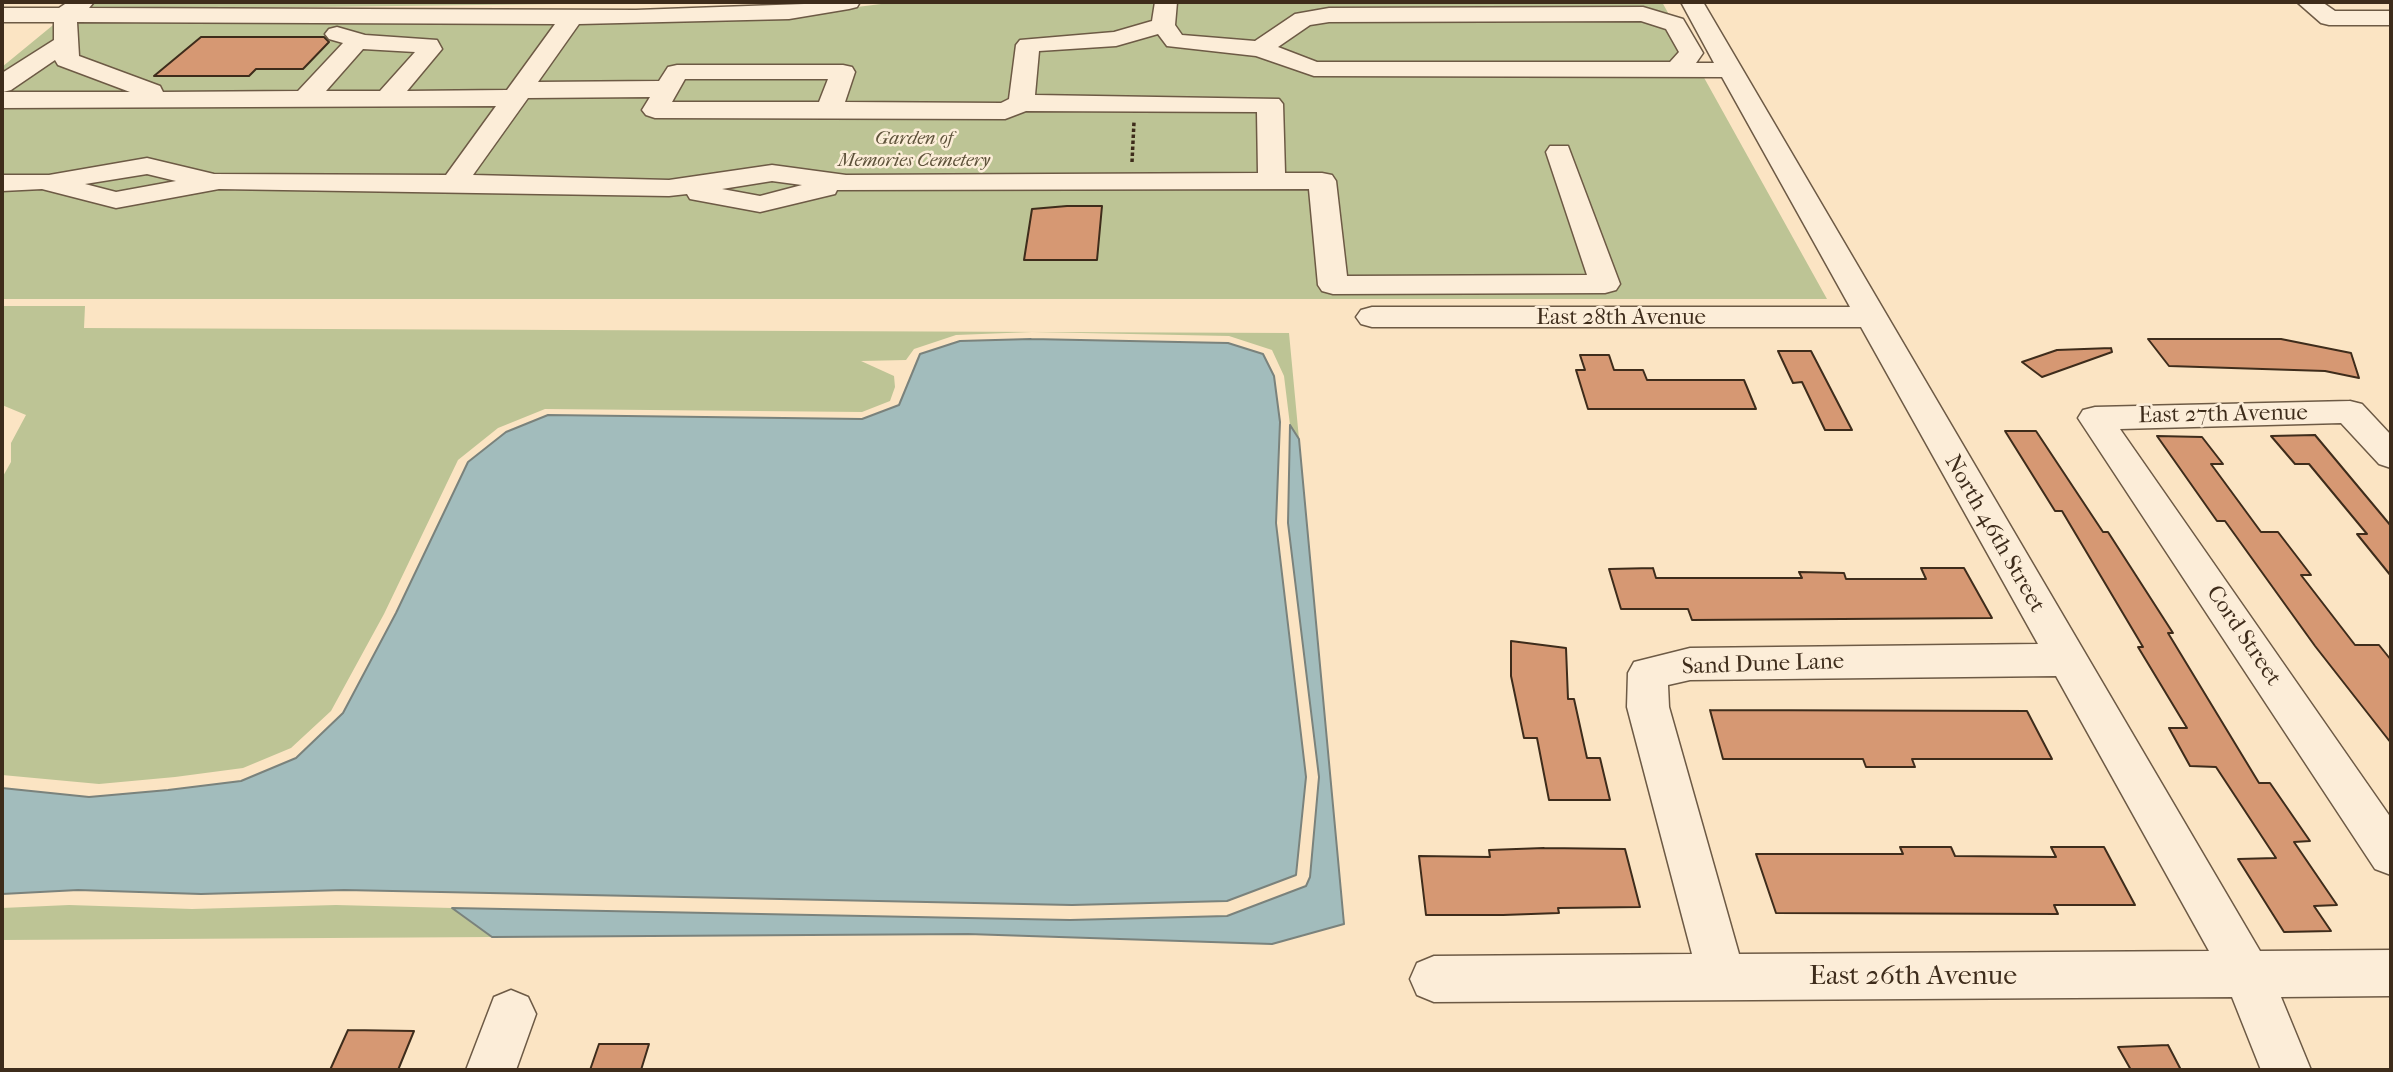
<!DOCTYPE html>
<style>
body{margin:0}
#map{position:relative;width:2393px;height:1072px;overflow:hidden;background:#fbe4c3;font-family:"IM FELL French Canon",serif}
canvas{display:block}
.frame{position:absolute;inset:0;border:4px solid #3e2c1b;pointer-events:none}
</style>
<div id="map">
<canvas width="2393" height="1072"></canvas>
<div class="frame"></div>
</div>
<script>
const context = document.querySelector('canvas').getContext('2d');
context.lineJoin = 'round';
function fill(path, color) { context.fillStyle = color; context.fill(path, 'evenodd'); }
const toPath = rows => new Path2D(rows.map(r => 'M' + r).join(''));
function stroke(path, color, width, dash) { context.strokeStyle = color; context.lineWidth = width; context.lineCap = dash ? 'butt' : 'round'; context.setLineDash(dash || []); context.stroke(path); }
function drawText(font, color, halo, rows, align = 'center') {
  context.font = font + ' "IM FELL French Canon",serif'; context.lineWidth = 5; context.setLineDash([]); context.textBaseline = 'middle'; context.strokeStyle = halo; context.fillStyle = color; for (const [text, x, y, turn = 0] of rows) {
    context.save(); context.translate(x, y); context.rotate((+turn || 0) * Math.PI / 180); context.textAlign = isNaN(turn) ? turn : align; if (halo) context.strokeText(text, 0, 0); context.fillText(text, 0, 0); context.restore();
  }
}
fill(toPath([
 [83,2,720,2,73,10],
 [897,2,1662,2,1827,299,2,299,2,67,58,21,629,24,761,19],
 [2,306,85,306,84,328,1289,333,1299,439,1290,425,1284,376,1272,350,1229,336,1032,332,956,335,914,349,906,360,861,361,894,376,895,387,890,401,862,412,545,409,498,428,458,460,384,614,331,711,291,748,243,768,175,777,99,784,2,775,2,478,11,462,11,443,26,415,2,405],
 [69,905,192,909,336,905,452,908,492,937,2,940,2,908]
]), '#bdc495');
const water = toPath([
 [1031,339,1228,343,1263,354,1274,376,1280,422,1276,523,1306,777,1296,875,1227,901,1072,905,344,890,201,894,78,890,2,894,2,788,89,797,168,790,241,781,296,758,343,713,396,613,468,462,506,432,548,415,862,419,899,405,920,354,960,341,1031,339],
 [1290,425,1299,439,1344,924,1272,944,968,934,492,937,452,908,1070,920,1227,916,1306,886,1310,877,1319,777,1288,523,1290,425]
]);
fill(water, '#a2bcbc');
stroke(water, '#7a827c', 2);
const building = toPath([
 [201,37,324,37,329,42,303,69,256,69,249,76,154,76,201,37],
 [1067,206,1102,206,1097,260,1024,260,1032,209,1067,206],
 [2148,339,2281,339,2351,353,2359,378,2325,371,2169,366,2148,339],
 [2111,348,2112,352,2042,377,2022,362,2057,350,2111,348],
 [1778,351,1811,351,1852,430,1825,430,1802,382,1793,383,1778,351],
 [1580,355,1609,355,1614,370,1643,370,1647,380,1744,380,1756,409,1588,409,1576,370,1585,370,1580,355],
 [2005,431,2036,431,2103,532,2108,532,2173,633,2168,633,2259,783,2270,783,2310,841,2294,842,2337,905,2314,906,2331,931,2284,932,2238,859,2276,858,2216,767,2190,766,2169,728,2187,728,2138,647,2143,647,2062,511,2055,511,2005,431],
 [2315,435,2391,526,2391,576,2357,534,2367,534,2309,464,2295,464,2271,436,2315,435],
 [2157,436,2202,437,2223,464,2211,464,2261,532,2278,532,2311,575,2301,575,2355,645,2379,645,2391,660,2391,743,2315,646,2225,521,2217,521,2157,436],
 [1653,568,1656,578,1802,578,1799,572,1844,573,1846,579,1926,579,1921,568,1964,568,1992,618,1692,620,1688,609,1621,609,1609,569,1653,568],
 [1511,641,1566,648,1568,699,1574,699,1587,758,1600,758,1610,800,1549,800,1537,738,1524,738,1511,676,1511,641],
 [1710,710,2027,711,2052,759,1912,759,1915,767,1866,767,1863,759,1723,759,1710,710],
 [1900,847,1951,847,1955,856,2056,857,2051,847,2104,847,2135,905,2054,905,2058,914,1776,913,1756,854,1903,854,1900,847],
 [1544,848,1625,849,1640,907,1558,908,1559,913,1503,915,1426,915,1419,856,1490,857,1489,850,1544,848],
 [348,1030,414,1031,398,1070,330,1070,348,1030],
 [599,1044,649,1044,641,1070,590,1070,599,1044],
 [2168,1045,2181,1070,2131,1070,2118,1047,2168,1045]
]);
fill(building, '#d69873');
stroke(building, '#3e2c1b', 2);
const minor = toPath([
 [68,2,94,2,89,8,636,10,860,2,857,7,849,9,789,19,579,24,538,82,659,81,668,67,677,65,843,65,852,67,855,72,845,102,1001,103,1009,99,1016,45,1020,40,1114,32,1152,21,1155,2,1177,2,1175,25,1182,35,1255,41,1295,14,1329,8,1643,7,1683,19,1703,53,1696,63,1714,63,1681,2,1703,2,2260,951,2391,950,2391,996,2281,997,2311,1070,2261,1070,2232,997,1434,1002,1417,995,1410,979,1417,963,1434,956,1692,954,1627,707,1628,673,1634,662,1690,648,2038,644,1861,327,1372,327,1361,324,1356,317,1361,310,1372,307,1850,307,1722,77,1314,76,1256,56,1167,46,1158,34,1116,46,1039,51,1035,95,1279,99,1283,104,1285,173,1322,173,1332,175,1336,181,1347,276,1587,275,1546,152,1550,146,1568,146,1620,284,1616,290,1605,293,1333,294,1322,291,1318,285,1309,189,837,190,835,194,760,212,690,199,687,194,669,196,219,189,116,208,42,189,2,191,2,175,49,175,147,158,214,174,446,175,496,106,2,108,2,73,54,40,54,22,2,22,2,8,59,8,68,2],
 [1641,21,1666,29,1679,52,1670,62,1317,62,1278,47,1310,25,1329,22,1641,21],
 [77,22,555,24,507,90,407,91,442,49,437,40,365,35,337,27,329,29,325,34,329,39,343,43,298,91,163,92,160,86,79,56,77,22],
 [363,49,415,52,380,91,326,91,363,49],
 [55,60,58,65,130,92,3,92,11,90,55,60],
 [685,79,828,79,819,102,672,102,685,79],
 [650,97,642,110,646,115,655,118,1005,119,1026,111,1257,112,1258,173,846,175,772,165,669,180,473,175,528,98,650,97],
 [147,174,176,181,116,192,85,184,147,174],
 [772,181,802,185,760,196,722,189,772,181],
 [2056,676,2209,951,1739,954,1669,707,1668,685,1690,680,2056,676],
 [2297,2,2322,2,2335,11,2391,11,2391,25,2329,25,2321,23,2297,2],
 [2350,401,2362,404,2391,435,2391,468,2379,464,2341,423,2120,429,2391,818,2391,875,2375,869,2078,418,2083,410,2095,407,2350,401],
 [511,990,528,997,536,1014,516,1070,466,1070,494,997,511,990]
]);
stroke(minor, '#6d5a45', 3);
stroke(toPath([
 [1132,162,1134,122]
]), '#3e2c1b', 3.5, [3.5, 2.5]);
fill(minor, '#fcedd8');
drawText('italic 19px', '#5e523a', '#fcedd8', [
 ["Garden of",914,139],
 ["Memories Cemetery",914,161]
]);
drawText('23px', '#3e2c1b', '#fcedd8', [
 ["East 28th Avenue",1621,318],
 ["East 27th Avenue",2223,415,-1],
 ["North 46th Street",1994,534,60],
 ["Cord Street",2243,636,56],
 ["Sand Dune Lane",1763,665,-2]
]);
drawText('28px', '#3e2c1b', '#fcedd8', [
 ["East 26th Avenue",1913,977]
]);
</script>
